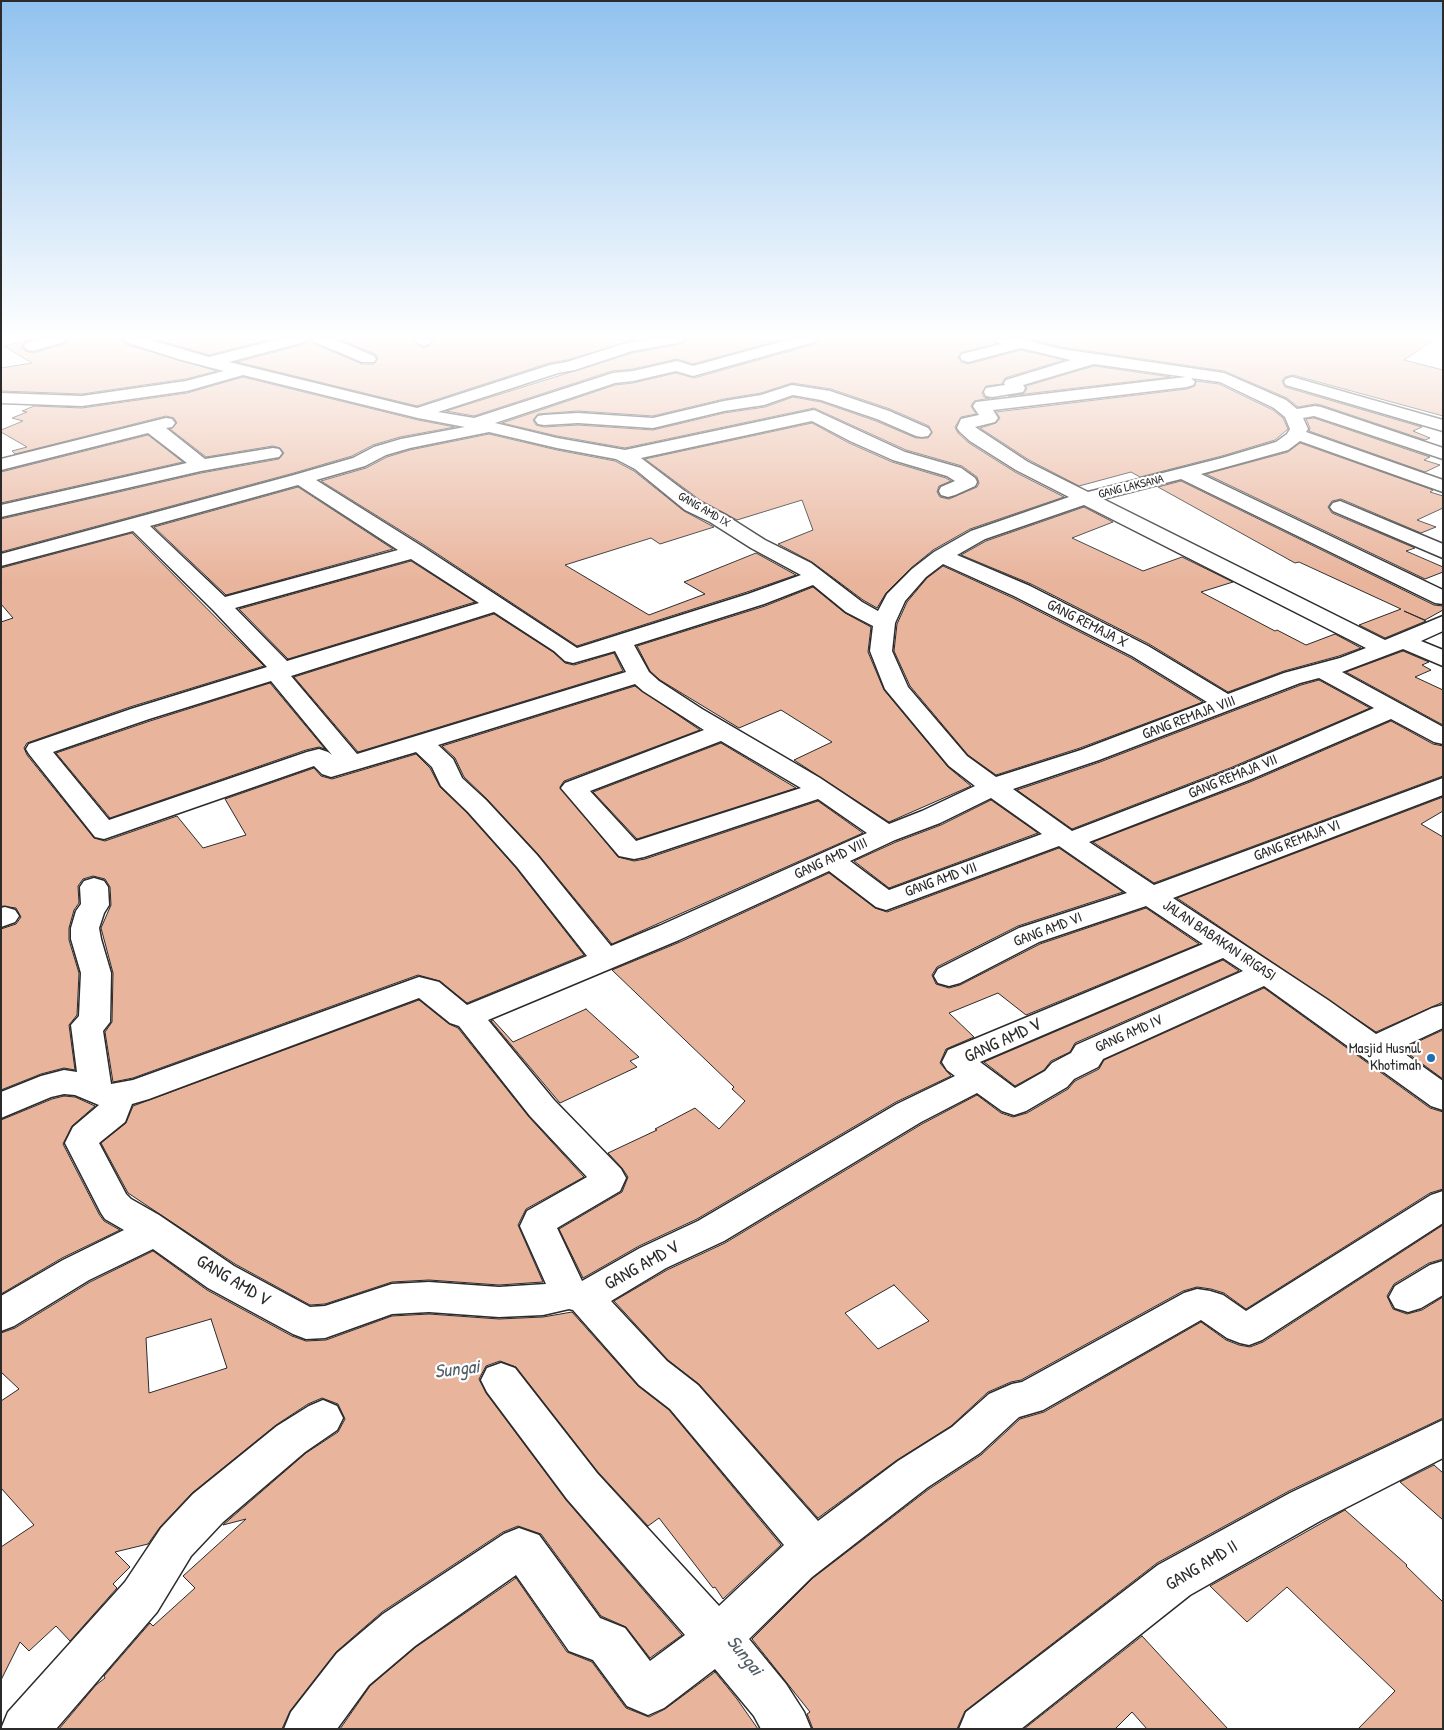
<!DOCTYPE html>
<style>
body{margin:0}
#map{position:relative;width:1444px;height:1730px;overflow:hidden;background:#fff;font-family:"Patrick Hand",sans-serif}
canvas{display:block}
.frame{position:absolute;inset:0;border:2px solid #2b2b2b;pointer-events:none}
</style>
<div id="map">
<canvas width="1444" height="1730"></canvas>
<div class="frame"></div>
</div>
<script>
const context = document.querySelector('canvas').getContext('2d');
context.lineJoin = 'round';
const toPath = rows => new Path2D(rows.map(r => 'M' + r).join(''));
function fill(path, color) { context.fillStyle = color; context.fill(path, 'evenodd'); }
function stroke(path, color, width, dash) { context.strokeStyle = color; context.lineWidth = width; context.lineCap = dash ? 'butt' : 'round'; context.setLineDash(dash || []); context.stroke(path); }
function drawText(font, color, halo, rows, align = 'center') {
  context.font = font + ' "Patrick Hand",sans-serif'; context.lineWidth = 4.5; context.setLineDash([]); context.textBaseline = 'middle'; context.strokeStyle = halo; context.fillStyle = color; for (const [text, x, y, turn = 0] of rows) {
    context.save(); context.translate(x, y); context.rotate((+turn || 0) * Math.PI / 180); context.textAlign = isNaN(turn) ? turn : align; if (halo) context.strokeText(text, 0, 0); context.fillText(text, 0, 0); context.restore();
  }
}
fill(toPath([
 [160,339,164,339,199,352,221,358,218,360,195,354,160,341,160,339],
 [227,358,416,404,419,406,416,408,225,361,225,359,227,358]
]), '#7992a6');
const building = toPath([
 [32,339,24,342,22,347,25,351,33,353,65,344,69,339,121,339,125,344,217,371,186,379,82,394,1,391,1,368,32,363,4,346,32,339],
 [154,339,272,339,209,355,154,339],
 [309,339,314,344,362,364,374,364,378,358,375,354,339,339,411,339,423,348,430,345,434,341,433,339,638,339,567,360,549,363,417,406,237,362,304,344,309,339],
 [687,339,784,339,693,364,677,359,633,369,612,371,474,416,446,411,632,353,682,344,687,339],
 [819,339,992,339,996,344,962,352,958,358,961,362,968,364,1021,350,1064,360,1005,378,1002,384,986,386,982,393,984,397,990,398,974,401,971,406,976,414,961,417,955,427,958,433,969,443,1015,472,1064,497,970,529,933,550,911,568,886,593,877,608,863,600,812,562,778,544,813,530,802,500,737,520,700,500,645,459,812,423,849,443,892,462,946,478,951,481,939,486,937,492,940,497,949,499,977,487,979,483,977,477,962,466,906,450,814,408,625,448,557,436,502,423,615,385,633,383,676,373,694,378,815,344,819,339],
 [792,383,831,389,890,409,929,426,932,433,928,438,916,438,876,421,821,402,793,397,765,407,724,413,653,430,578,425,544,427,536,425,533,420,538,414,578,411,653,416,724,399,761,393,792,383],
 [1029,339,1435,339,1404,360,1443,370,1443,416,1293,375,1285,377,1282,381,1285,387,1422,427,1413,431,1430,438,1425,440,1321,405,1315,404,1298,407,1287,398,1224,371,1061,347,1029,339],
 [1094,366,1171,377,1008,396,1023,394,1027,389,1026,386,1094,366],
 [243,377,418,420,455,427,400,437,373,445,352,456,294,473,1,552,1,519,201,473,279,459,284,453,280,448,273,446,206,457,170,429,177,423,174,418,166,416,15,454,12,451,27,447,1,432,1,430,23,421,12,418,27,412,22,411,34,406,82,408,187,393,243,377],
 [1196,381,1219,384,1273,410,1283,418,1288,429,1275,440,1222,456,1140,477,1131,472,1079,486,1029,460,980,428,996,423,1000,418,996,412,1187,389,1195,386,1196,381],
 [1314,418,1430,457,1424,460,1440,465,1425,472,1309,431,1310,428,1306,419,1314,418],
 [489,434,557,450,615,461,634,471,684,511,714,527,660,544,651,538,565,565,649,615,705,594,684,582,756,553,796,575,747,592,577,646,424,545,321,481,366,468,387,457,410,450,489,434],
 [148,435,183,462,1,503,1,472,148,435],
 [1300,443,1433,490,1430,492,1443,496,1443,508,1417,520,1436,527,1421,533,1341,499,1332,501,1328,507,1332,513,1415,548,1406,551,1443,567,1443,572,1425,579,1206,474,1288,452,1300,443],
 [1181,481,1434,605,1443,606,1443,610,1425,620,1404,611,1426,621,1385,638,1359,625,1401,609,1299,562,1295,563,1158,487,1181,481],
 [298,487,393,549,226,595,154,527,298,487],
 [1084,507,1113,522,1072,538,1143,571,1182,557,1233,582,1201,592,1275,631,1277,630,1306,645,1335,634,1361,648,1339,656,1284,671,1228,692,1149,644,1031,584,961,555,986,541,1084,507],
 [132,533,264,666,130,707,27,743,24,748,27,755,94,838,105,841,177,816,203,848,246,835,225,799,314,768,321,776,332,779,416,754,430,768,440,787,467,813,516,868,584,955,467,1003,440,981,418,975,133,1078,113,1082,105,1032,112,1022,113,973,101,928,111,905,110,887,105,879,93,876,83,879,78,886,79,903,74,910,69,928,69,940,79,973,77,1015,69,1025,75,1070,64,1068,41,1074,1,1090,1,929,16,924,21,917,16,908,1,906,1,622,13,618,1,604,1,568,132,533],
 [411,561,475,602,288,659,239,609,411,561],
 [943,566,1013,598,1131,658,1203,702,1080,748,996,775,968,755,910,686,894,651,897,624,907,602,927,578,943,566],
 [813,587,845,613,871,627,868,652,884,690,948,767,971,786,889,822,794,760,832,742,781,710,739,728,660,680,650,671,637,646,765,606,813,587],
 [494,614,553,652,565,663,574,665,614,653,623,671,358,752,294,677,494,614],
 [1403,651,1429,662,1422,665,1431,670,1415,677,1443,690,1443,725,1346,672,1403,651],
 [1319,680,1370,708,1230,768,1072,829,1017,790,1100,762,1301,685,1319,680],
 [270,683,325,749,319,747,306,750,110,818,56,753,150,721,270,683],
 [635,686,700,730,564,781,560,787,618,857,634,861,645,859,818,801,863,833,612,944,538,854,487,799,464,777,455,758,442,746,635,686],
 [1391,721,1433,744,1443,746,1443,776,1154,883,1093,842,1250,782,1391,721],
 [721,743,796,788,637,839,593,792,721,743],
 [1443,797,1443,811,1421,824,1443,837,1443,1002,1376,1032,1177,898,1443,797],
 [991,800,1038,833,889,888,854,861,896,842,941,825,991,800],
 [1059,848,1123,892,1018,926,937,967,932,975,936,984,949,988,960,985,1040,944,1146,908,1199,944,1026,1015,998,993,949,1013,974,1037,946,1049,940,1063,951,1076,896,1102,697,1219,639,1246,583,1278,559,1229,622,1192,628,1177,622,1168,608,1153,657,1130,655,1129,695,1108,719,1129,745,1101,732,1089,734,1087,612,970,680,942,829,873,875,908,887,912,1059,848],
 [1223,960,1239,971,1075,1043,1070,1052,1051,1061,1044,1070,1015,1086,984,1062,1223,960],
 [1264,988,1430,1108,1443,1112,1443,1189,1430,1193,1246,1309,1224,1293,1211,1289,1197,1287,1183,1291,1021,1380,1011,1382,988,1392,951,1426,897,1460,818,1518,699,1384,668,1360,614,1301,667,1270,725,1243,922,1124,977,1095,1001,1113,1013,1117,1027,1113,1068,1089,1075,1081,1099,1069,1104,1060,1264,988],
 [894,1285,929,1321,878,1349,845,1313,894,1285],
 [419,1000,449,1024,458,1028,529,1117,584,1177,526,1209,518,1225,543,1282,499,1285,429,1280,392,1282,325,1304,310,1305,235,1264,128,1193,101,1143,126,1123,133,1106,419,1000],
 [586,1009,639,1057,630,1061,637,1067,560,1103,491,1021,493,1020,513,1042,586,1009],
 [1443,1030,1443,1079,1402,1049,1443,1030],
 [64,1096,75,1097,95,1106,72,1126,63,1144,99,1214,104,1221,120,1230,62,1258,1,1294,1,1120,52,1099,64,1096],
 [1443,1225,1443,1259,1429,1263,1394,1284,1387,1296,1393,1309,1407,1314,1422,1310,1443,1297,1443,1418,1289,1491,1157,1563,965,1711,957,1729,813,1729,807,1714,810,1712,752,1639,813,1578,929,1489,981,1455,1020,1419,1044,1412,1201,1322,1226,1340,1239,1345,1250,1347,1263,1342,1443,1225],
 [153,1251,207,1290,292,1336,306,1341,326,1340,392,1316,429,1314,499,1319,543,1317,572,1312,638,1386,669,1410,781,1545,723,1599,715,1587,713,1588,659,1518,648,1526,598,1472,516,1367,500,1361,486,1366,479,1379,486,1393,566,1500,682,1635,650,1658,626,1627,601,1616,541,1534,518,1526,503,1532,382,1612,336,1652,290,1711,282,1729,59,1729,96,1685,105,1678,104,1676,150,1623,153,1626,195,1588,183,1576,246,1519,223,1525,306,1453,338,1432,345,1419,338,1404,322,1398,308,1404,276,1425,192,1493,160,1527,148,1544,115,1552,130,1567,113,1584,117,1588,70,1641,56,1626,29,1651,20,1642,1,1680,1,1547,34,1525,1,1488,1,1401,19,1389,1,1372,1,1333,15,1328,90,1282,153,1251],
 [211,1319,227,1368,149,1393,146,1338,211,1319],
 [1434,1465,1443,1473,1443,1520,1400,1482,1434,1465],
 [1345,1510,1407,1565,1406,1566,1443,1602,1443,1729,1358,1729,1395,1691,1287,1587,1247,1622,1210,1586,1345,1510],
 [516,1578,567,1652,592,1662,626,1708,649,1717,665,1709,715,1672,737,1699,758,1729,340,1729,370,1686,416,1647,516,1578],
 [1142,1636,1228,1729,1147,1729,1132,1712,1115,1729,1024,1729,1142,1636]
]);
fill(building, '#e9b49c');
stroke(building, '#2b2b2b', 1);
const minor = toPath([
 [40,339,67,339,64,342,32,351,26,349,24,346,26,343,40,339],
 [123,339,147,339,209,357,280,339,307,339,304,342,229,362,417,408,550,365,567,362,623,344,648,339,685,339,682,342,632,351,575,370,558,373,438,412,474,418,613,373,633,371,677,361,693,366,791,339,817,339,814,342,693,376,676,371,633,381,615,383,495,423,557,438,625,450,814,410,905,452,961,468,975,478,977,482,975,486,955,495,948,497,941,495,939,491,941,487,955,481,947,476,893,460,850,441,812,421,641,458,699,502,724,514,765,540,811,563,862,602,878,611,887,594,912,569,934,552,971,531,1069,497,1016,470,970,441,960,432,957,428,961,419,979,415,973,406,976,402,1186,377,1094,364,1023,385,1025,388,1023,392,992,397,986,396,984,392,986,388,1005,385,1004,383,1006,380,1071,360,1021,348,968,362,962,360,960,357,962,354,1002,344,997,342,994,339,1021,339,1061,349,1224,373,1286,400,1297,409,1315,406,1321,407,1443,448,1443,459,1314,416,1303,418,1308,429,1306,432,1443,480,1443,492,1300,441,1288,450,1201,474,1443,590,1443,604,1435,603,1181,479,1103,499,1385,640,1443,616,1443,631,1421,641,1443,650,1443,666,1403,649,1342,672,1443,727,1443,744,1434,742,1391,719,1249,780,1089,842,1154,885,1443,778,1443,795,1173,898,1328,1000,1376,1034,1432,1008,1443,1005,1443,1028,1398,1049,1443,1081,1443,1110,1431,1106,1264,986,1103,1059,1098,1067,1074,1079,1067,1087,1026,1111,1014,1115,1002,1111,977,1093,921,1122,724,1241,666,1268,611,1301,667,1361,698,1385,818,1521,898,1461,952,1427,989,1394,1012,1384,1022,1382,1184,1293,1197,1289,1210,1291,1223,1295,1246,1311,1431,1195,1443,1191,1443,1223,1262,1340,1249,1345,1240,1343,1227,1338,1201,1320,1043,1410,1019,1417,980,1453,928,1487,812,1577,749,1639,786,1684,804,1712,811,1729,761,1729,754,1716,715,1669,664,1708,648,1715,627,1706,593,1660,569,1651,516,1575,415,1646,369,1685,337,1729,284,1729,291,1712,337,1653,383,1614,504,1534,519,1528,539,1535,600,1618,625,1628,650,1661,685,1635,567,1499,487,1392,481,1380,487,1368,501,1363,515,1368,597,1473,719,1606,784,1545,670,1409,639,1385,573,1310,569,1309,543,1315,499,1317,429,1312,392,1314,325,1338,306,1339,293,1334,208,1288,153,1249,89,1280,14,1326,1,1331,1,1296,63,1260,124,1230,105,1219,101,1213,65,1143,73,1127,99,1105,75,1095,64,1094,51,1097,1,1118,1,1092,41,1076,64,1070,77,1072,71,1025,79,1016,81,973,71,939,71,928,76,911,81,904,80,887,84,881,94,878,104,881,108,887,109,905,104,913,99,928,101,939,111,973,110,1022,103,1031,111,1084,133,1080,419,977,439,982,467,1005,587,956,517,867,468,812,441,786,432,767,416,752,331,777,322,774,314,766,104,839,95,837,29,754,26,749,29,744,131,709,267,667,213,610,133,531,1,566,1,554,294,475,353,458,374,447,401,439,465,427,418,418,243,375,187,391,82,406,1,403,1,393,82,396,186,381,224,371,178,359,126,342,123,339],
 [1191,378,1220,382,1274,408,1285,417,1290,429,1287,434,1276,442,1222,458,1088,492,1028,462,975,427,995,422,998,418,993,410,1187,387,1193,385,1195,382,1191,378],
 [489,432,557,448,616,459,635,469,685,510,710,522,751,548,801,575,748,594,577,648,423,547,316,480,365,466,386,455,410,448,489,432],
 [298,485,398,550,225,597,150,526,298,485],
 [1084,505,1366,648,1340,658,1284,673,1228,694,1148,646,1030,586,957,555,985,539,1084,505],
 [411,559,479,603,287,661,235,608,411,559],
 [943,564,1014,596,1132,656,1207,702,1081,750,996,777,967,756,908,687,892,651,895,623,905,601,926,577,943,564],
 [813,585,846,612,873,626,870,651,885,689,949,766,975,786,922,811,889,824,820,778,702,709,659,681,649,672,634,645,764,604,813,585],
 [494,612,554,651,565,661,573,663,615,651,626,672,357,754,291,676,494,612],
 [1319,678,1374,708,1231,770,1072,831,1013,789,1099,760,1300,683,1319,678],
 [271,681,332,755,328,752,319,749,307,752,109,820,53,752,149,719,271,681],
 [635,684,643,691,704,730,565,783,561,788,619,856,634,859,644,857,818,799,867,833,659,926,611,946,537,855,486,800,462,778,453,759,438,745,635,684],
 [721,741,801,788,636,841,590,791,721,741],
 [991,798,1042,834,889,890,850,861,895,840,940,823,991,798],
 [1059,846,1127,893,1019,928,938,969,934,976,938,983,949,986,960,983,1039,942,1146,906,1203,944,948,1050,942,1062,947,1070,955,1076,897,1104,698,1221,640,1248,582,1281,557,1228,620,1191,626,1178,621,1169,554,1100,488,1020,679,940,829,871,876,907,886,910,1059,846],
 [1223,958,1243,971,1076,1045,1071,1053,1052,1063,1045,1071,1015,1088,980,1062,1223,958],
 [419,998,450,1023,459,1026,530,1116,587,1177,527,1211,520,1226,546,1284,499,1287,429,1282,392,1284,325,1306,310,1307,234,1266,159,1215,131,1199,126,1194,99,1143,125,1122,132,1104,149,1099,419,998],
 [312,339,334,339,374,356,376,359,374,362,362,362,315,342,312,339],
 [413,339,430,339,432,341,429,344,424,346,419,344,413,339],
 [1292,377,1443,420,1443,431,1286,385,1284,382,1286,379,1292,377],
 [792,385,830,391,889,411,928,428,931,432,928,436,922,437,916,436,877,419,821,400,793,395,764,405,724,411,653,428,578,423,544,425,538,424,535,420,538,416,544,415,578,413,653,418,724,401,761,395,792,385],
 [166,418,172,419,175,423,172,427,166,428,205,459,273,448,279,449,282,453,279,457,273,458,201,471,1,517,1,505,187,463,148,433,1,470,1,459,166,418],
 [1340,501,1443,544,1443,558,1333,511,1330,507,1333,503,1340,501],
 [5,907,15,910,19,916,15,922,1,927,1,908,5,907],
 [1443,1261,1443,1295,1421,1308,1408,1312,1395,1308,1389,1297,1395,1286,1430,1265,1443,1261],
 [323,1400,337,1406,343,1418,337,1430,305,1452,223,1522,191,1556,157,1612,56,1729,1,1729,8,1712,125,1582,161,1528,193,1494,277,1426,309,1406,323,1400],
 [1443,1420,1443,1458,1320,1521,1190,1595,1021,1729,959,1729,966,1712,1158,1565,1290,1493,1443,1420]
]);
stroke(minor, '#2b2b2b', 3);
fill(minor, '#fff');
const sky = context.createLinearGradient(0, 0, 0, 581);
sky.addColorStop(0, '#90c2ee');
sky.addColorStop(0.58, '#fff');
sky.addColorStop(1, '#ffffff00');
context.fillStyle = sky;
context.fillRect(0, 0, 1444, 581);
for (const [x, y, r, color] of [
 [1431,1058,5,"#1f6fb2"]
]) { const dot = new Path2D(); dot.arc(x, y, r, 0, 2 * Math.PI); context.fillStyle = color; context.fill(dot); stroke(dot, '#fff', 2); }
drawText('12px', '#2b2b2b', '#fff', [
 ["GANG LAKSANA",1131,487,-14],
 ["GANG AMD IX",704,510,30]
]);
drawText('15px', '#2b2b2b', '#fff', [
 ["GANG REMAJA X",1087,624,27],
 ["GANG REMAJA VIII",1189,718,-21],
 ["GANG REMAJA VII",1233,777,-22],
 ["GANG REMAJA VI",1297,841,-21],
 ["GANG AMD VIII",831,859,-25],
 ["GANG AMD VII",941,880,-20],
 ["GANG AMD VI",1048,930,-21],
 ["JALAN BABAKAN IRIGASI",1219,941,34],
 ["GANG AMD IV",1129,1034,-24]
]);
drawText('15px', '#2b2b2b', '#fff', [
 ["Masjid Husnul",1421,1049],
 ["Khotimah",1421,1066]
], 'right');
drawText('18px', '#2b2b2b', '#fff', [
 ["GANG AMD V",1003,1041,-25],
 ["GANG AMD V",642,1266,-29],
 ["GANG AMD V",233,1281,31],
 ["GANG AMD II",1202,1566,-31]
]);
drawText('italic 19px', '#525e68', '#fff', [
 ["Sungai",457,1370,-7],
 ["Sungai",744,1656,51]
]);
</script>
